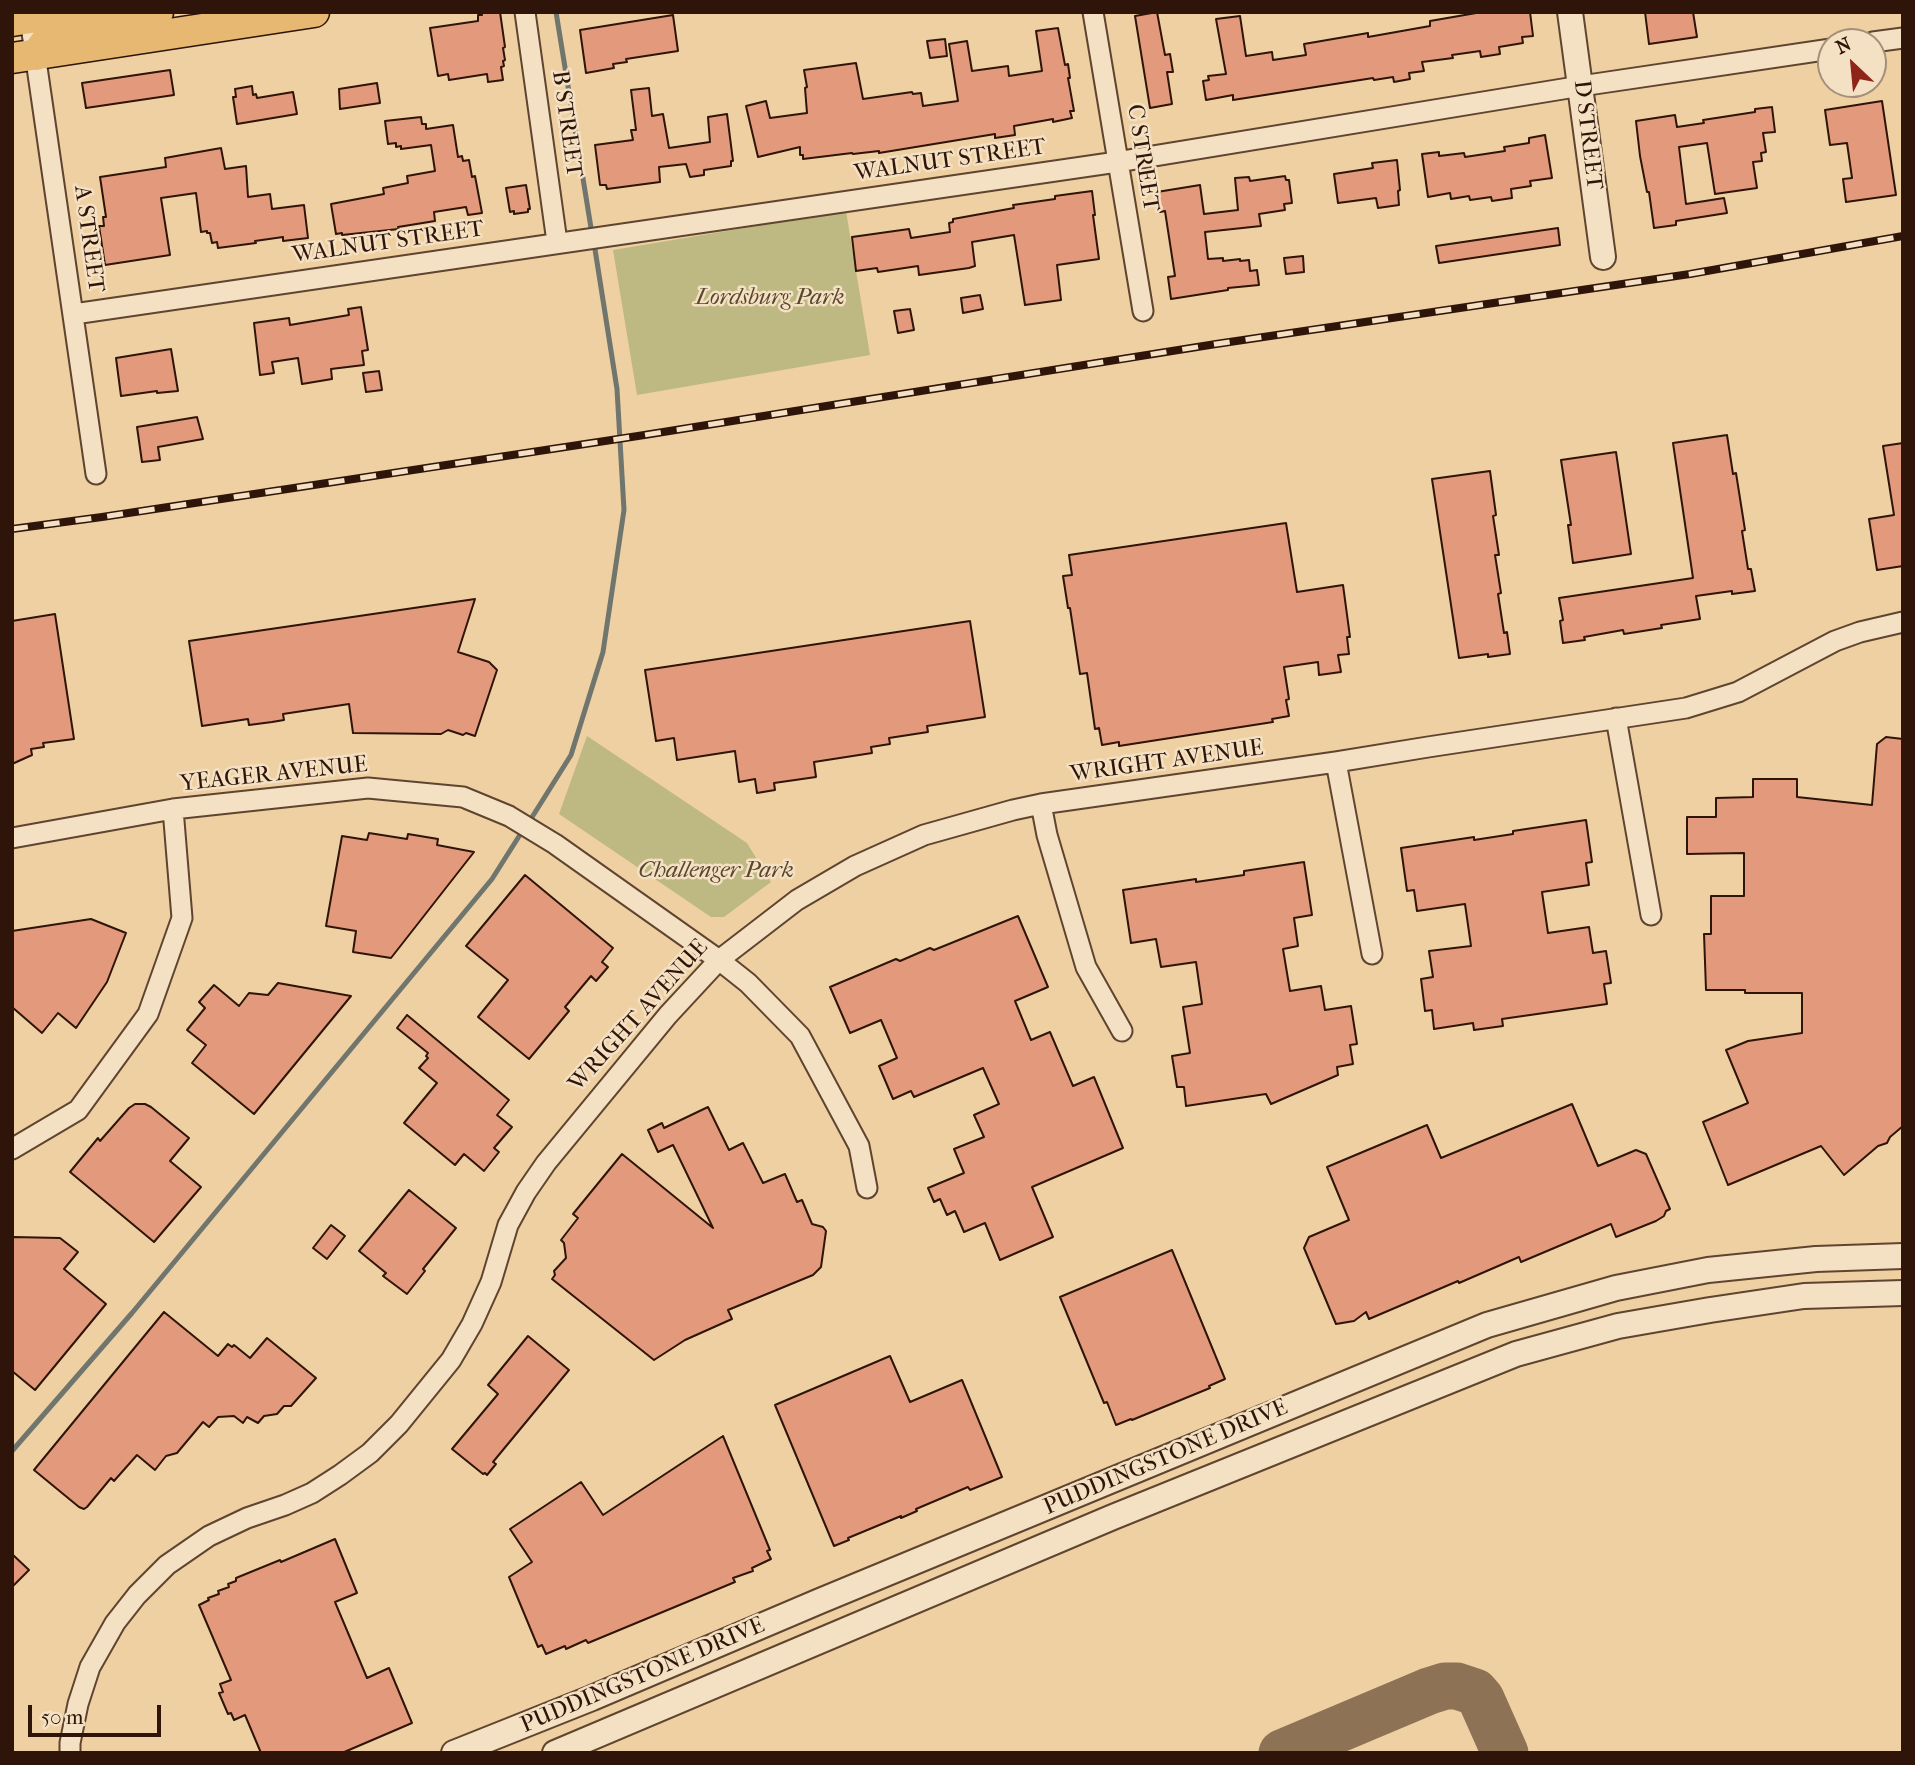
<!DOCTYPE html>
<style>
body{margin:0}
#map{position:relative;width:1915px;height:1765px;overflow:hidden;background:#eed0a2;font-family:"IM FELL French Canon",serif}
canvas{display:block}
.frame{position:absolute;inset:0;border:14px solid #2f1509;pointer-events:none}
.north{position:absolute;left:1817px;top:28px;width:70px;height:70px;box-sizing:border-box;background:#f4e0c3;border:2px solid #a58f79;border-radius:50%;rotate:334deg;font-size:19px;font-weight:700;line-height:28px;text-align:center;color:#2f1509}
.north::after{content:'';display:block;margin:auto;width:24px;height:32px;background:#8f2418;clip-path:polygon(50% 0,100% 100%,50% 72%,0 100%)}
.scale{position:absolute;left:28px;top:1705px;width:133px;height:32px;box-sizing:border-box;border:4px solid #2f1509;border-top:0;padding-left:9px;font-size:21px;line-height:24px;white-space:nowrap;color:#2f1509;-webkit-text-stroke:5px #f4e0c3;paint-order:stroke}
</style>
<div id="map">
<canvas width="1915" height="1765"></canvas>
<div class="frame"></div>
<div class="north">N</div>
<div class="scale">50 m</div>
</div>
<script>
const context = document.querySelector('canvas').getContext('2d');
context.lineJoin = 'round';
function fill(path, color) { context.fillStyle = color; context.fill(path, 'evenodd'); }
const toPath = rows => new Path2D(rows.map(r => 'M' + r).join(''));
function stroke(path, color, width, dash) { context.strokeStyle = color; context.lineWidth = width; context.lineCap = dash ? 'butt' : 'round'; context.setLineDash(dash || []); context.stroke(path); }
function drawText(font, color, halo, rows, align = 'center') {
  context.font = font + ' "IM FELL French Canon",serif'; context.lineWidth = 5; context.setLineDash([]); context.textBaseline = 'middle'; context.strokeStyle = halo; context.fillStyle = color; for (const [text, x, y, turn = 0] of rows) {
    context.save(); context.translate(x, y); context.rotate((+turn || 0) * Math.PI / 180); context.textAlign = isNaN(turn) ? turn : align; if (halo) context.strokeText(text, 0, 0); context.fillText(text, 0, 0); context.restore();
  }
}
fill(toPath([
 [846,211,870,355,637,395,613,250],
 [587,736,747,843,771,882,724,917,711,917,559,814]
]), '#beb982');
stroke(toPath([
 [556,12,592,234],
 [529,822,571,755,603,652,624,510,617,389,594,243],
 [12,1451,132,1313,492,879,523,830]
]), '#70756d', 5);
stroke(toPath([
 [1282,1753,1429,1691,1445,1686,1457,1686,1475,1692,1481,1699,1505,1753]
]), '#8e7256', 47);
const building = toPath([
 [482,12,500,12,505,47,503,48,505,60,503,61,504,66,501,67,503,80,488,82,487,74,449,80,448,74,438,76,430,28,478,21,478,15,482,15,482,12],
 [1157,12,1165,55,1170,54,1173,72,1167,72,1172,104,1150,108,1135,16,1157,12],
 [1482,12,1530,12,1533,36,1522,37,1523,43,1499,47,1500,54,1481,57,1480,51,1452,55,1453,58,1422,62,1424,71,1409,73,1410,79,1394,82,1393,77,1374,80,1373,78,1233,100,1233,95,1206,100,1203,81,1209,80,1208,76,1226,74,1216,19,1240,16,1246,56,1272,52,1273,60,1306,55,1304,44,1368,33,1368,37,1430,26,1430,21,1482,12],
 [1645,12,1693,12,1697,37,1649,44,1645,12],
 [673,15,678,51,626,59,627,62,613,64,614,68,586,73,580,30,673,15],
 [1058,28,1065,65,1068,64,1070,78,1068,78,1074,111,1070,111,1072,118,1053,122,1053,119,1014,126,1015,135,995,138,995,134,879,153,879,151,853,154,852,153,803,159,803,155,800,155,800,147,758,157,746,106,766,101,770,118,807,113,805,88,807,87,804,70,856,63,863,99,912,92,913,94,921,93,923,106,958,101,949,44,967,41,972,71,1008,66,1009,76,1042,71,1036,31,1058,28],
 [945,39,947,56,930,58,927,41,945,39],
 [170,70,174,95,86,108,82,83,170,70],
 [377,83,380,103,340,109,339,89,377,83],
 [252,86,253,95,256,94,257,98,293,92,297,114,237,124,233,97,236,97,235,89,252,86],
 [649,88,652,116,663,114,669,148,710,142,708,117,727,114,733,161,731,161,731,166,704,170,704,175,690,177,686,164,659,167,660,182,607,189,606,185,600,185,595,145,633,140,631,130,636,130,631,90,649,88],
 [1882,101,1896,195,1846,202,1843,179,1852,178,1847,143,1830,145,1825,110,1882,101],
 [1772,107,1775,132,1763,133,1766,152,1761,153,1762,161,1753,162,1757,188,1715,194,1707,143,1679,147,1686,204,1724,198,1727,213,1676,221,1676,225,1654,228,1649,192,1647,192,1640,156,1636,121,1675,115,1677,127,1704,123,1703,120,1755,112,1755,109,1772,107],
 [421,117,422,124,426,124,426,129,453,125,458,157,462,156,463,161,469,160,472,177,475,176,482,213,468,215,466,207,434,212,435,221,398,227,399,229,342,235,342,233,336,234,331,204,384,194,383,188,408,183,407,176,435,171,431,145,401,149,401,146,396,147,396,143,388,144,385,121,421,117],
 [1545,135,1552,178,1530,181,1531,186,1511,189,1512,198,1492,201,1491,197,1470,200,1469,196,1451,199,1450,193,1428,197,1422,154,1439,152,1439,156,1464,153,1465,157,1505,151,1504,147,1529,143,1529,138,1545,135],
 [221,148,225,169,246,166,248,197,270,194,272,209,304,205,308,238,283,241,283,237,255,241,256,243,218,248,217,242,212,243,210,233,207,233,207,231,201,232,196,193,161,198,170,255,105,265,99,226,104,226,103,217,106,217,100,177,166,167,165,158,221,148],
 [1397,160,1400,190,1398,191,1399,205,1378,208,1376,198,1338,203,1334,174,1373,168,1372,163,1397,160],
 [1285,176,1286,180,1289,180,1292,203,1284,204,1285,210,1259,214,1261,226,1205,232,1208,259,1223,258,1223,261,1240,259,1240,261,1249,260,1250,271,1257,270,1259,285,1228,288,1228,290,1171,299,1168,277,1175,276,1165,211,1160,212,1157,192,1200,185,1204,214,1238,210,1235,178,1249,177,1250,181,1285,176],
 [526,185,530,209,528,209,528,212,514,214,514,211,510,212,506,188,526,185],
 [1092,191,1095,215,1093,215,1099,259,1057,265,1061,300,1025,305,1014,235,972,242,975,266,969,268,919,275,918,266,878,272,877,268,856,271,852,237,909,229,911,238,950,232,949,223,953,222,953,219,1014,208,1013,205,1055,199,1055,196,1092,191],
 [1558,228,1560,245,1439,263,1436,246,1558,228],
 [1303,256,1304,272,1286,274,1284,258,1303,256],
 [980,295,983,309,963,313,961,298,980,295],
 [361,307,368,350,362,351,364,365,331,369,332,379,302,384,298,358,272,362,274,373,260,375,254,323,289,318,290,325,349,315,348,309,361,307],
 [910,309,914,330,898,333,894,311,910,309],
 [171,349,178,391,157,393,157,391,121,396,116,358,171,349],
 [379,371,382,390,366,392,363,373,379,371],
 [197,417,203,439,158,447,160,460,142,462,137,427,197,417],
 [1727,435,1733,474,1736,473,1745,530,1742,531,1748,569,1751,569,1755,591,1732,594,1732,591,1696,596,1700,619,1661,625,1662,628,1624,634,1623,630,1584,637,1585,640,1563,643,1560,621,1563,620,1559,598,1693,578,1673,443,1727,435],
 [1903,443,1903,566,1877,570,1869,519,1894,515,1883,446,1903,443],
 [1616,452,1631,554,1573,563,1568,525,1571,525,1561,460,1616,452],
 [1490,471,1496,515,1493,516,1499,555,1495,555,1501,593,1498,594,1504,633,1507,632,1510,654,1488,657,1488,654,1459,658,1432,479,1490,471],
 [1286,523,1297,592,1343,585,1350,637,1347,637,1349,654,1338,655,1341,672,1319,675,1318,662,1284,667,1289,699,1286,700,1289,716,1272,719,1273,722,1119,746,1119,742,1102,745,1099,728,1095,729,1087,673,1080,674,1070,608,1068,608,1063,576,1072,575,1069,555,1286,523],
 [475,599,458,652,489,662,497,670,475,736,466,733,463,735,448,730,441,734,353,733,349,704,283,714,284,720,272,722,249,725,248,719,202,726,189,641,475,599],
 [55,614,74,739,43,743,44,747,31,749,32,755,12,764,12,621,55,614],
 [970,621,985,717,927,726,928,732,889,738,890,744,871,747,872,753,814,762,816,777,774,783,775,790,757,793,755,779,739,782,735,751,677,760,674,738,656,741,645,670,970,621],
 [1886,737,1903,739,1903,1126,1890,1137,1887,1143,1878,1146,1844,1175,1821,1146,1728,1185,1703,1122,1748,1103,1726,1050,1748,1041,1802,1033,1802,993,1745,993,1745,990,1706,990,1704,934,1711,934,1711,896,1744,896,1744,853,1687,854,1687,817,1716,817,1716,798,1753,797,1753,779,1797,779,1797,797,1872,805,1877,744,1886,737],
 [1586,820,1592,862,1586,863,1589,885,1542,892,1548,933,1589,927,1593,953,1606,951,1611,983,1604,984,1607,1004,1502,1019,1503,1026,1474,1030,1473,1023,1434,1029,1432,1010,1425,1011,1421,979,1433,977,1429,951,1471,946,1465,904,1417,911,1414,890,1407,891,1401,848,1474,837,1474,840,1513,834,1513,831,1586,820],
 [369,833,407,839,408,834,438,839,437,845,474,852,391,958,353,952,356,931,326,926,342,836,367,840,369,833],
 [1304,862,1312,915,1294,918,1298,946,1283,949,1290,991,1321,986,1325,1010,1351,1006,1357,1044,1350,1045,1353,1064,1337,1067,1338,1075,1271,1104,1266,1094,1186,1106,1184,1087,1177,1087,1172,1056,1190,1053,1183,1007,1202,1004,1196,962,1161,967,1156,939,1131,943,1123,890,1196,879,1196,882,1244,875,1244,871,1304,862],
 [525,875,613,948,602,962,608,967,596,981,591,976,565,1007,569,1011,529,1059,478,1017,508,980,466,946,525,875],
 [1018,916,1048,987,1015,1001,1031,1040,1050,1032,1073,1086,1094,1077,1123,1148,1032,1187,1053,1237,1000,1260,985,1223,964,1232,955,1211,947,1215,940,1199,934,1202,928,1188,964,1173,954,1149,984,1137,974,1115,999,1104,983,1068,914,1097,911,1091,893,1099,879,1066,897,1058,881,1020,850,1033,830,987,896,959,900,961,930,948,934,950,1018,916],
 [91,919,126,933,107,982,76,1028,58,1013,42,1033,12,1007,12,931,91,919],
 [278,983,351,996,254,1114,192,1063,206,1045,187,1030,205,1008,199,1002,214,985,239,1006,249,993,268,995,278,983],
 [407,1015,509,1100,497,1115,512,1127,494,1148,499,1152,484,1171,464,1154,455,1165,404,1123,437,1083,419,1068,428,1058,426,1056,428,1053,397,1028,407,1015],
 [135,1104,145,1104,151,1107,189,1138,170,1161,201,1187,154,1242,70,1172,98,1138,100,1141,129,1108,135,1104],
 [1572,1104,1598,1166,1636,1150,1646,1154,1670,1209,1666,1211,1664,1216,1656,1221,1616,1237,1611,1224,1521,1262,1519,1257,1459,1283,1458,1281,1369,1319,1366,1312,1354,1321,1336,1324,1304,1248,1309,1237,1349,1220,1327,1167,1427,1125,1441,1158,1572,1104],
 [708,1107,729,1150,743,1143,763,1183,785,1174,797,1202,802,1200,812,1224,823,1227,826,1231,821,1267,813,1275,728,1310,732,1319,685,1340,654,1360,552,1279,555,1275,554,1271,566,1258,564,1243,561,1240,578,1218,573,1214,622,1154,713,1228,673,1145,658,1152,648,1130,662,1123,664,1128,708,1107],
 [409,1190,456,1228,423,1269,425,1271,407,1294,383,1276,386,1273,359,1251,409,1190],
 [331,1225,345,1236,327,1259,313,1248,331,1225],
 [13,1237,60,1238,78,1252,64,1269,106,1304,35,1390,12,1371,13,1237],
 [1172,1250,1225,1379,1209,1386,1210,1388,1132,1420,1131,1419,1116,1425,1107,1402,1104,1403,1060,1297,1172,1250],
 [164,1312,218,1356,228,1344,232,1347,234,1345,250,1358,267,1338,316,1378,291,1406,284,1406,277,1414,264,1416,258,1423,247,1417,243,1423,234,1416,218,1417,209,1427,203,1422,177,1453,166,1456,155,1470,137,1455,114,1481,111,1478,87,1507,84,1509,79,1507,34,1470,164,1312],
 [528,1336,569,1370,493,1462,496,1464,487,1475,485,1473,483,1474,452,1449,498,1394,488,1385,528,1336],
 [890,1356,910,1402,962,1380,1002,1477,970,1490,968,1487,916,1509,917,1511,901,1518,901,1516,848,1538,849,1540,834,1546,775,1405,890,1356],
 [723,1436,770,1550,767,1551,771,1559,752,1568,753,1571,733,1578,735,1582,588,1643,586,1640,566,1649,565,1646,546,1654,542,1645,538,1647,509,1577,532,1562,510,1529,581,1482,603,1515,723,1436],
 [335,1539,357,1593,335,1602,367,1678,389,1668,412,1723,342,1753,261,1753,245,1715,234,1720,231,1713,228,1714,219,1693,223,1692,220,1684,231,1680,199,1605,209,1600,208,1598,219,1594,218,1591,229,1587,228,1584,236,1581,236,1578,280,1560,281,1562,335,1539],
 [12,1554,29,1570,12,1587,12,1554]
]);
fill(building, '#e3997b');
stroke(building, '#2f1509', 2);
const minor = toPath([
 [29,12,96,474],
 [525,12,557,242],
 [1093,12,1143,311],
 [1873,42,1903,38],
 [74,314,1117,162,1581,86,1831,49],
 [1616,718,1651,915],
 [1336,762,1372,954],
 [1041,804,1047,835,1086,967,1122,1031],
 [12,838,173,809,368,788,463,797,509,816,555,844,719,960,748,983,800,1036,859,1146,867,1188],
 [12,1149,78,1110,148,1014,182,918,173,809],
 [70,1753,70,1743,78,1704,90,1667,115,1623,137,1595,167,1565,209,1536,247,1518,285,1505,312,1493,340,1475,370,1453,399,1424,451,1360,472,1324,491,1282,508,1225,526,1192,546,1163,668,1015,719,960,797,900,855,866,924,835,1013,810,1041,804,1336,762,1428,747,1686,708,1738,692,1835,641,1860,632,1903,622]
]);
const tertiary = toPath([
 [1570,12,1603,257],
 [454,1753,592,1698,820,1601,1487,1325,1616,1288,1708,1270,1816,1259,1903,1256],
 [555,1753,1113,1517,1516,1354,1618,1326,1710,1310,1804,1296,1903,1293]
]);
const primary = toPath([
 [12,21,66,12],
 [36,55,56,28,158,12],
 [12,58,314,12]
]);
stroke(minor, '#5f442f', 23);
stroke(tertiary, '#5f442f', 28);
stroke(primary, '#2f1509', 33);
stroke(minor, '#f4e0c3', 19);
stroke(tertiary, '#f4e0c3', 24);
stroke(primary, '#e7b871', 30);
const rail = toPath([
 [12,529,102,517,638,436,1216,344,1690,274,1903,236]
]);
stroke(rail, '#2f1509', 8);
stroke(rail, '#f4e0c3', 5, [16]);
drawText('23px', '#2f1509', '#f4e0c3', [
 ["B STREET",566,124,82],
 ["D STREET",1587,135,83],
 ["C STREET",1142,158,81],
 ["WALNUT STREET",950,161,-8],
 ["A STREET",88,239,82],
 ["WALNUT STREET",388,243,-8],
 ["WRIGHT AVENUE",1167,762,-8],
 ["YEAGER AVENUE",274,775,-6],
 ["WRIGHT AVENUE",639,1016,-48],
 ["PUDDINGSTONE DRIVE",1166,1458,-23],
 ["PUDDINGSTONE DRIVE",643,1676,-23]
]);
drawText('italic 23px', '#5a462d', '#f4e0c3', [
 ["Lordsburg Park",770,298],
 ["Challenger Park",716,871]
]);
</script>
